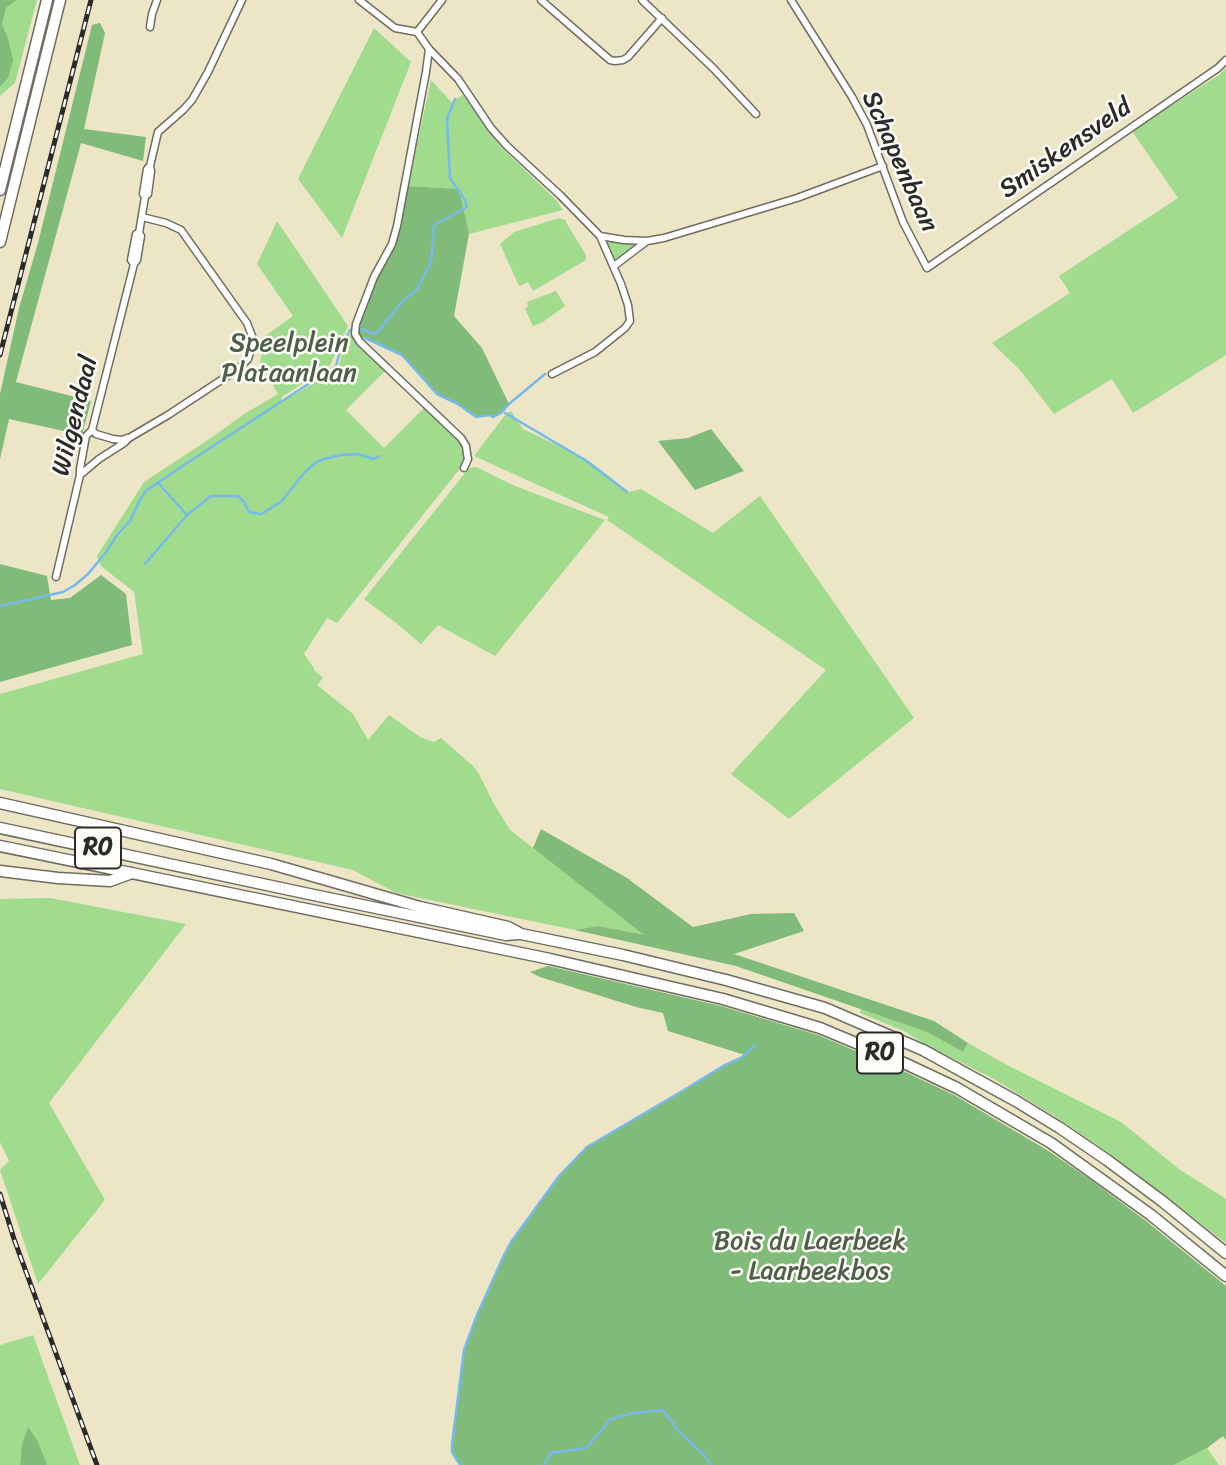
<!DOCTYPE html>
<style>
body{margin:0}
canvas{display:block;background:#ece5c6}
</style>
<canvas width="1226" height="1465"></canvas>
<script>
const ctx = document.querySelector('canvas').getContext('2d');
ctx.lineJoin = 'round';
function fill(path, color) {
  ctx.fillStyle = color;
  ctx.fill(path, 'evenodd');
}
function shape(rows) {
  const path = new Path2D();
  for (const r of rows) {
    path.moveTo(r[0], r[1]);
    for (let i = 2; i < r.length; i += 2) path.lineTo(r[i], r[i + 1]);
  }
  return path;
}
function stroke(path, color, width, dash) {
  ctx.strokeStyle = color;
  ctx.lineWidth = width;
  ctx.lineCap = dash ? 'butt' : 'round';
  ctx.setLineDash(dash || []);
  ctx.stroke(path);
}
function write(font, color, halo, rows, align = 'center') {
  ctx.font = font + ' Sriracha,sans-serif';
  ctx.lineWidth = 5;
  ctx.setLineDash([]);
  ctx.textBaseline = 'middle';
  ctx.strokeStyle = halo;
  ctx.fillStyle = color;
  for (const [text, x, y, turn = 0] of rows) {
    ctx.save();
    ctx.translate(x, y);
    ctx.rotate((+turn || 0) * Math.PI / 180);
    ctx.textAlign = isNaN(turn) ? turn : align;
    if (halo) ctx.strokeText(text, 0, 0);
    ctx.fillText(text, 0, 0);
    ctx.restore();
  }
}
fill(shape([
 [17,0,37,0,15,83,0,96,0,87,8,78,8,38,2,24,6,8],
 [374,28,411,62,342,238,298,179],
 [1226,68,1226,355,1133,413,1112,379,1054,414,1020,370,992,343,1070,293,1059,276,1178,198,1132,131,1219,75],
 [431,80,451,102,463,95,501,147,557,201,563,210,469,234,458,189,408,186],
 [559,218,565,220,567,224,586,255,586,260,533,291,528,282,519,286,500,244,514,232],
 [277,221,348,326,330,365,282,397,281,403,335,370,339,365,343,349,350,335,386,370,346,410,384,448,424,408,458,439,463,448,464,458,462,466,454,476,337,623,327,618,304,654,314,668,314,670,323,678,317,685,353,714,368,740,389,715,420,737,434,742,441,738,473,766,479,774,494,804,510,830,646,936,598,926,575,930,396,893,353,870,0,789,0,694,143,654,134,592,101,566,97,556,144,482,211,438,244,414,278,394,260,363,265,336,293,316,257,264],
 [610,240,637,244,637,245,620,258,615,259,607,245],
 [556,291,565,306,543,322,533,326,525,309,528,306,527,302],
 [511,411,523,429,588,460,629,492,641,489,713,533,760,496,914,718,789,819,731,774,826,670,607,520,609,517,474,456,505,415],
 [476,467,515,486,605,520,495,656,438,625,421,644,396,623,364,599,465,473,470,468],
 [50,898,186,924,49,1103,105,1200,38,1284,0,1170,9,1161,0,1142,0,899],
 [861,1009,927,1032,963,1052,968,1043,1007,1065,1121,1122,1179,1169,1226,1199,1226,1243,1110,1154,1054,1116,994,1079,924,1044,906,1032,860,1013],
 [33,1335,80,1465,0,1465,0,1345],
 [1207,1448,1219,1465,1174,1465]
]), '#a0db8e');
fill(shape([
 [0,0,17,0,6,8,2,24,8,38,13,60,8,78,0,87],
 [100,23,105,33,84,129,146,137,143,161,81,143,16,382,91,401,82,435,9,419,0,459,0,394,19,308,38,243,92,25],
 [408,186,459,189,469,234,454,316,482,348,509,404,501,413,493,417,490,415,476,417,458,404,437,394,402,355,358,335,356,331,376,279,393,246],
 [711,429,744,471,695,490,658,441,688,438],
 [0,564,47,576,51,600,70,598,101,575,126,594,132,645,0,682],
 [541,829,627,878,693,927,751,914,794,913,804,931,734,954,934,1021,968,1043,963,1052,927,1032,736,966,575,930,598,926,644,935,533,848],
 [548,966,721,1006,818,1035,901,1070,954,1095,1047,1150,1091,1180,1146,1221,1226,1286,1226,1440,1223,1436,1207,1448,1174,1465,459,1465,452,1452,452,1444,464,1350,477,1315,505,1253,511,1242,559,1176,587,1147,684,1090,723,1066,745,1055,668,1031,663,1013,636,1007,540,977,530,972],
 [28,1427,37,1440,47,1465,20,1465,22,1444]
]), '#80bb79');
stroke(shape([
 [360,329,376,334,401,303,417,289,431,262,434,225,467,207,465,200,450,178,447,119,455,99],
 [365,338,402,355,437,394,458,404,476,417,490,415,493,417,501,413,509,404,545,374],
 [314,380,336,366,341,348,350,330,352,330],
 [505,413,585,460,627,492],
 [159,484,187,515,211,496,238,496,244,502,249,512,261,514,281,502,304,473,315,463,324,459,341,455,357,454,374,459,379,456],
 [145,564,187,515],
 [0,606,63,592,75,585,88,574,107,551,117,535,130,521,141,498,147,490,187,463,310,383],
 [460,1465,452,1452,452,1444,464,1350,477,1315,505,1253,511,1242,559,1176,587,1147,684,1090,723,1066,741,1058,754,1046],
 [544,1465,551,1453,586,1448,611,1419,633,1413,663,1410,680,1433,703,1454,711,1465]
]), '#76baec', 2.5);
const street = shape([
 [359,0,395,28,417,32,429,49,458,79,491,128,507,146,561,196,600,236,621,284,628,305,630,321,625,328,595,352,552,374],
 [541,0,610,60,615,61,623,60,628,57,662,18],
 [642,0,714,69,756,114],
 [791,0,852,97,867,125,903,222,927,268,1218,68,1226,60],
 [150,27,152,14,157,0],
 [417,32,442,0],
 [429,49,426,72,397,226,392,244,374,277,356,324,355,334,360,342,461,438,466,446,467,454,468,459,464,468],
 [145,197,143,194,147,169,150,166,158,132,183,110,192,100,208,72,242,0],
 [600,236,624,240,647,241,664,238,797,198,883,166],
 [134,264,131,260,136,234,139,233,145,197,148,194,151,171,150,166],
 [614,266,647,241],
 [92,430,96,434,113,439,123,440,127,438],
 [80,475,99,459,124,443,129,438,168,415,238,369,248,359,251,349,252,336,247,323,181,230,166,223,142,217],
 [56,577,80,475,80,469,86,436,92,430,134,264,137,260,141,236,139,233]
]);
const highway = shape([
 [0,190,47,0],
 [0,242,60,0],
 [0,803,271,864,420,907,508,927,521,934,623,955,726,980,825,1008,923,1050,1016,1101,1060,1128,1107,1160,1162,1201,1226,1253],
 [0,828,309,894,506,935,518,934],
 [0,846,550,959,723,999,820,1028,904,1063,957,1088,1051,1143,1151,1215,1226,1276],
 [0,871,58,878,110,881,132,873]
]);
stroke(street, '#6f6c61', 9);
stroke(highway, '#6f6c61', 13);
stroke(street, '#fff', 6);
stroke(highway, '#fff', 10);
const rail = shape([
 [0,355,91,0],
 [0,1194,14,1239,97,1465]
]);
stroke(rail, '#2b2b2b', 5);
stroke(rail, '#fdfcf7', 2.5, [8]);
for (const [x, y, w] of [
 [98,848,46],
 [880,1053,46]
]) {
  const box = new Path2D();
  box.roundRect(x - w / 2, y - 20.5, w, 41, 5);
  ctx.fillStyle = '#fdfcf7';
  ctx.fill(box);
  stroke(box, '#2b2b2b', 2);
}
write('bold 24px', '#2b2b2b', null, [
 ["R0",98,848],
 ["R0",880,1053]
]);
write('26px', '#2b2b2b', '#fdfcf7', [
 ["Smiskensveld",1066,149,-35],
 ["Schapenbaan",899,162,66],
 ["Wilgendaal",76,416,-76]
]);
write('26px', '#4e6049', '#fdfcf7', [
 ["Speelplein",289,344],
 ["Plataanlaan",289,374],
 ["Bois du Laerbeek",810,1242],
 ["- Laarbeekbos",810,1272]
]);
</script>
